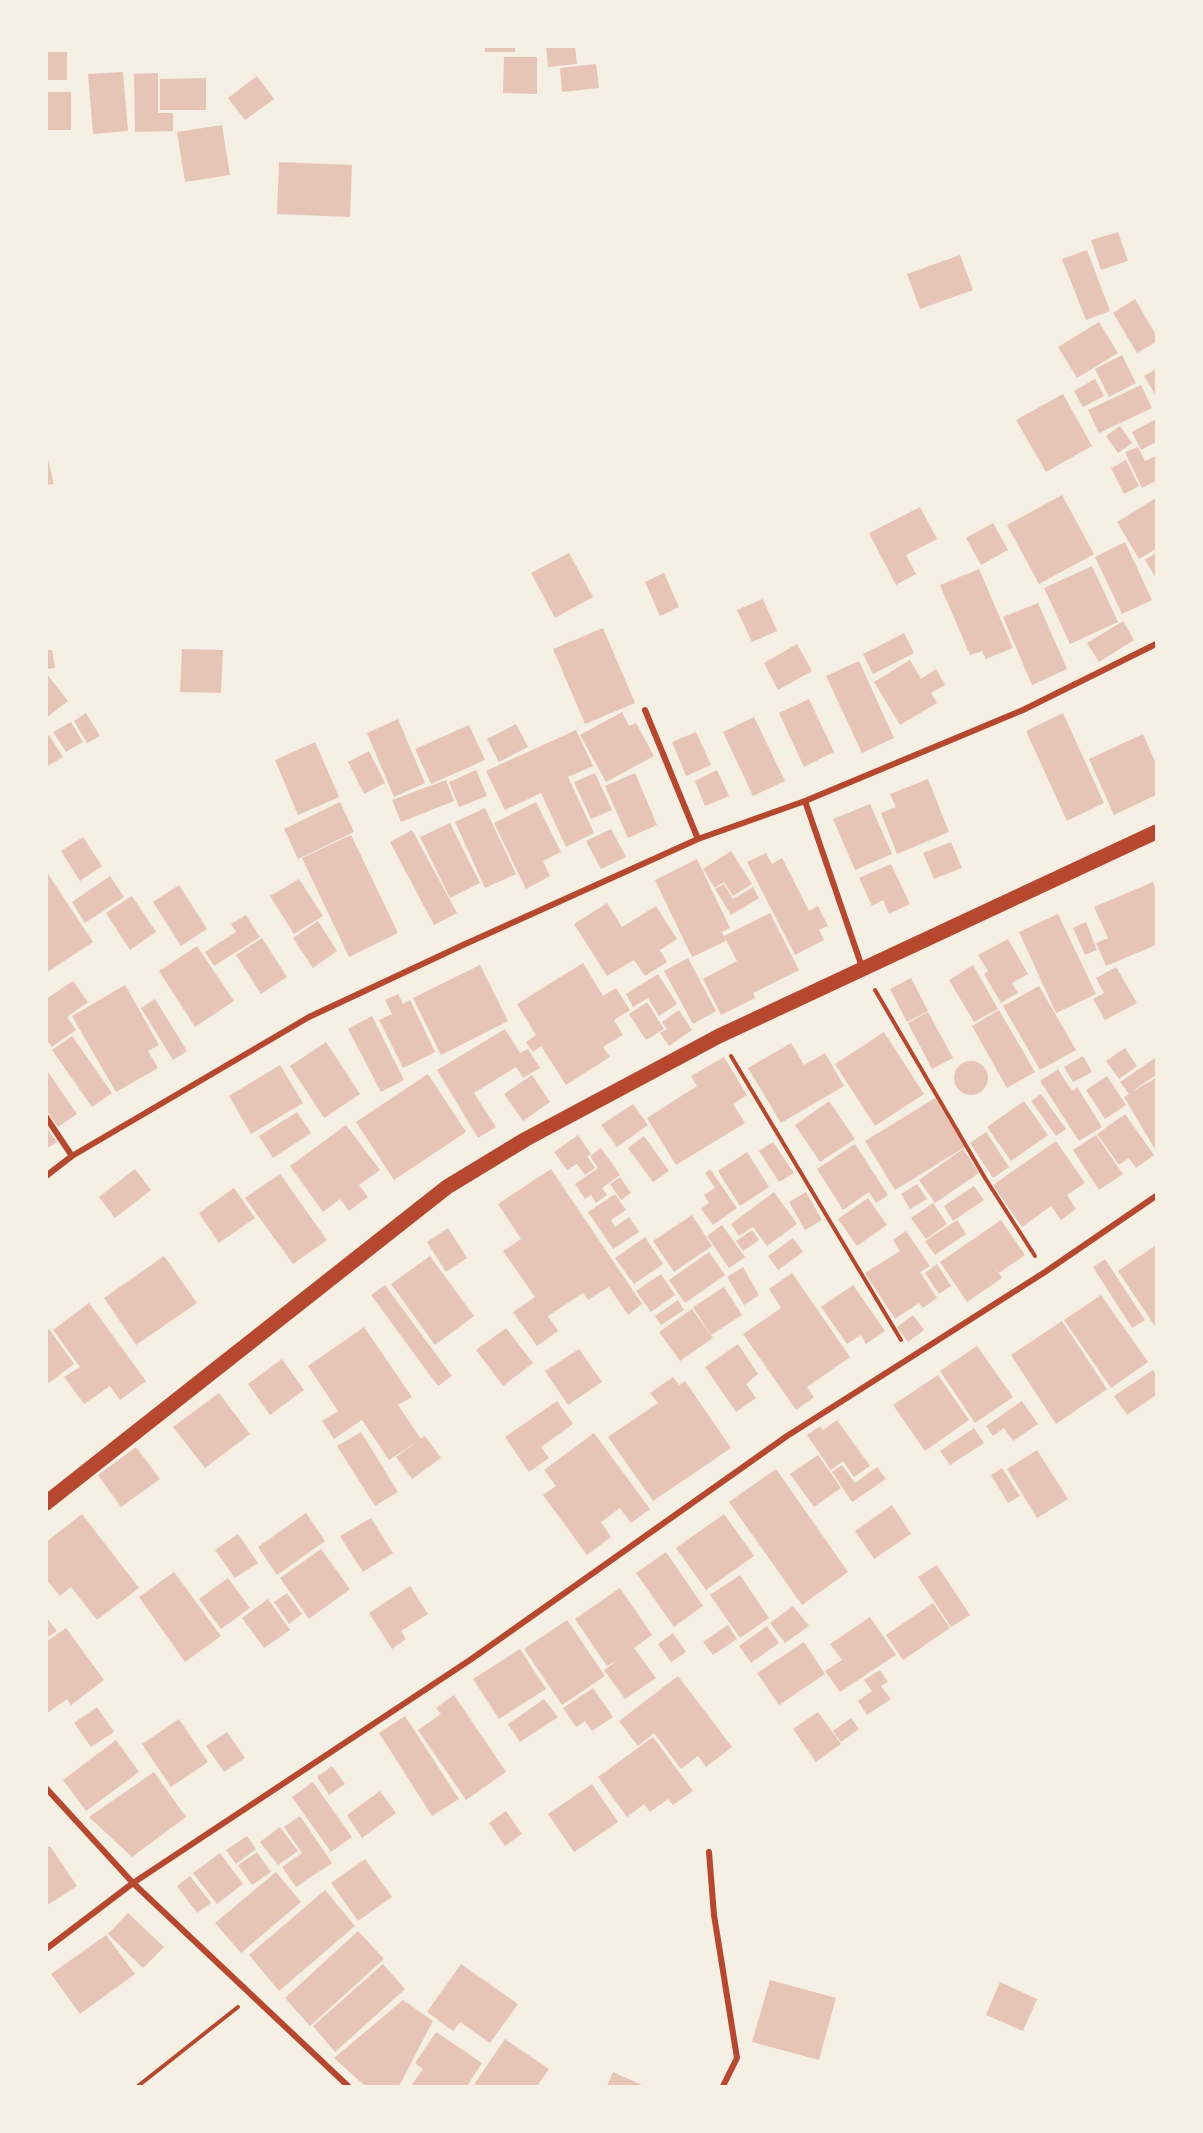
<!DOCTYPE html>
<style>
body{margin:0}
#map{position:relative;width:1203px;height:2133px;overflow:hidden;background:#f6efe4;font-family:Arial,sans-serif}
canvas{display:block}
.frame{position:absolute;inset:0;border:48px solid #f6efe4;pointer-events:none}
</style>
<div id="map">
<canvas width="1203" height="2133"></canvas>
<div class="frame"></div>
</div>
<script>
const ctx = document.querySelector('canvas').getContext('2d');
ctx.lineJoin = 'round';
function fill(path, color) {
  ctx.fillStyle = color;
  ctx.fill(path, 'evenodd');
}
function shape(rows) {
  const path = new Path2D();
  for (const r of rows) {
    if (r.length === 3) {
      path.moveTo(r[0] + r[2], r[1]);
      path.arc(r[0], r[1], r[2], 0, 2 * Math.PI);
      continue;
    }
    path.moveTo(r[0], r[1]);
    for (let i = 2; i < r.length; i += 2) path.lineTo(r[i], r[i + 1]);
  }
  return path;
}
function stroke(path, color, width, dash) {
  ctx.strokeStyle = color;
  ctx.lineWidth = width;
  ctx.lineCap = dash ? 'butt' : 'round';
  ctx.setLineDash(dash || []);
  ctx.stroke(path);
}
fill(shape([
 [485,46,515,46,515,52,485,52],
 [546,46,575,46,577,64,548,67],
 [46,52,67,52,67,80,46,80],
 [504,57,537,57,537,94,503,93],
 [596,64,599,88,562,92,560,68],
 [123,72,128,131,93,134,88,74],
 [158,73,158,113,173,113,173,131,135,132,134,74],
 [257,76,274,99,245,120,228,98],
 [206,78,206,110,160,110,160,79],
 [46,92,71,92,71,130,46,130],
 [222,125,230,175,185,182,177,132],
 [279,162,352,165,350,217,277,214],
 [1118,232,1128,261,1101,270,1091,240],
 [1087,250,1110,311,1086,320,1062,259],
 [960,255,973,290,920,309,907,274],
 [1135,299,1156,335,1156,342,1137,353,1113,313],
 [1099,322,1118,353,1077,378,1058,347],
 [1122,355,1136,383,1109,397,1095,369],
 [1156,369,1156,396,1144,376],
 [1095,379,1104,396,1083,407,1074,391],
 [1141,385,1152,408,1099,433,1088,410],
 [1063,394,1092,446,1046,472,1016,420],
 [1156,419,1156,442,1141,450,1132,432],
 [1120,426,1132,443,1118,453,1106,436],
 [1138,447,1145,461,1156,456,1156,481,1142,488,1125,452],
 [46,453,54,484,46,485],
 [1126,460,1139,486,1124,494,1111,468],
 [1062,495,1094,554,1039,584,1007,525],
 [1156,498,1156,549,1139,559,1117,522],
 [920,507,937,539,906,555,916,574,896,585,869,533],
 [993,523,1008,550,981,565,966,538],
 [1125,542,1152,600,1122,614,1095,557],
 [569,553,593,597,555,618,531,573],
 [1156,553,1156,578,1145,560],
 [1092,566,1118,622,1070,644,1044,588],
 [979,569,1013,648,986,659,982,651,970,655,940,585],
 [664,573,679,607,660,616,645,582],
 [763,599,777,631,752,642,737,610],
 [1038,603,1067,669,1032,685,1003,617],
 [1123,621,1134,640,1099,662,1087,643],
 [603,628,635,703,585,724,553,649],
 [904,633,914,653,873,674,863,654],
 [797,644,812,671,778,690,764,663],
 [182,649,223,650,221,693,180,692],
 [46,650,52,650,55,668,46,669],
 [910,660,921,679,936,669,945,685,931,693,937,703,900,725,874,682],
 [859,661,894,738,862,753,826,676],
 [46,673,68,701,46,718],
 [809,699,834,752,804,767,779,713],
 [622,712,629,726,636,723,654,756,606,782,580,735],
 [86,713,100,736,87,743,74,721],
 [1063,713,1104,803,1067,821,1026,731],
 [754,717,785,781,753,796,723,732],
 [398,719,425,783,394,797,367,733],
 [71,722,83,742,66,752,53,732],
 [516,724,528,747,499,762,487,739],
 [469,725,485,760,431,784,415,749],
 [576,730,593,766,568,777,594,833,566,847,541,793,505,810,486,771],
 [696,732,711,765,686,776,672,742],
 [1143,734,1156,764,1156,795,1114,815,1089,759],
 [49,735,63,757,46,767,46,737],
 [315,742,339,797,298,815,275,760],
 [369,751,385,783,364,794,348,762],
 [476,770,487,796,459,807,449,782],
 [717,770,729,796,705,806,695,781],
 [595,773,612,810,591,819,574,782],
 [635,773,657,825,628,838,605,786],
 [928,779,949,832,897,854,881,813,896,807,890,794],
 [446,780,454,801,401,822,392,800],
 [340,802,354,832,298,859,284,829],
 [536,802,561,852,543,861,550,876,526,889,494,823],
 [870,804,892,854,855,870,833,819],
 [485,808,516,874,485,888,455,822],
 [450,823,480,883,450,898,420,837],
 [611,829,626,857,601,869,586,841],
 [412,830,457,913,434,925,390,842],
 [351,835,398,933,349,957,302,858],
 [83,837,102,866,80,881,61,851],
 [951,842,962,868,934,879,923,853],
 [731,851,752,884,733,896,724,882,715,888,703,869],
 [766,853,772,864,782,858,809,911,818,906,828,926,819,930,824,940,795,955,747,862],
 [697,859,730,928,722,932,726,941,692,957,655,880],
 [891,864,910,904,889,914,883,900,872,906,859,878],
 [46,871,93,942,46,973],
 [110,876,124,897,85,923,72,902],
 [299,879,323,916,294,934,270,896],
 [1153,882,1156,891,1156,945,1106,966,1096,943,1108,938,1094,907],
 [724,884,733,899,753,887,759,898,731,915,715,889],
 [179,885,207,929,181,946,153,902],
 [132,896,156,932,130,950,106,913],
 [607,903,622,927,656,906,677,939,660,950,667,962,645,976,634,960,607,976,574,924],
 [770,913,799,970,753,993,755,998,721,1015,703,979,737,961,724,936],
 [1058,914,1096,994,1056,1013,1019,932],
 [246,915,260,937,214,966,205,952,236,932,231,924],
 [318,921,337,951,313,968,293,938],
 [1086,922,1097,950,1085,955,1073,928],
 [262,938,287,977,261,994,236,955],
 [1008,939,1028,974,1012,983,1018,993,1001,1003,984,974,988,971,978,955],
 [197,946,234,1001,195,1027,159,971],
 [688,958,716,1011,693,1024,664,971],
 [583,963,603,996,616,988,630,1010,614,1020,623,1035,603,1047,610,1057,566,1085,541,1046,533,1052,526,1042,536,1035,517,1004],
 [480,965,508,1021,441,1055,413,998],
 [973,965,998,1009,974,1022,949,980],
 [1116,967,1137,1003,1105,1020,1093,999,1104,993,1096,978],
 [658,974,677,1004,659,1016,648,998,633,1007,626,994],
 [911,978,928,1011,907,1022,890,989],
 [73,981,88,1002,67,1017,76,1030,52,1047,46,1039,46,999],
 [125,985,159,1045,148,1051,158,1068,116,1092,72,1016],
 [1039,986,1076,1050,1040,1070,1003,1006],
 [398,994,403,1004,410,1000,435,1052,403,1068,379,1020,392,1014,385,1000],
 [155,999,187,1051,173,1060,141,1008],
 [647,1002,664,1029,646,1040,629,1014],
 [679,1010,692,1030,669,1046,660,1033,667,1029,662,1022],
 [999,1010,1035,1072,1007,1088,972,1026],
 [928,1012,953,1058,932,1069,908,1023],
 [372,1016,404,1080,381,1092,348,1029],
 [505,1029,520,1053,528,1049,540,1068,523,1078,516,1067,474,1093,496,1127,478,1138,437,1070],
 [884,1032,924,1094,875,1126,835,1064],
 [72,1036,112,1093,92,1107,52,1050],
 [326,1042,360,1094,324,1118,290,1066],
 [791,1043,804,1065,825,1053,844,1086,781,1123,748,1068],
 [1125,1048,1137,1066,1119,1079,1106,1061],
 [1083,1056,1092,1072,1073,1082,1064,1067],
 [724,1057,747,1095,733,1104,745,1123,676,1165,647,1118,697,1086,691,1076],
 [1155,1058,1156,1075,1131,1092,1156,1078,1156,1151,1124,1097,1129,1094,1120,1082],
 [971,1078,17],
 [280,1065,303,1103,251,1134,229,1096],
 [46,1069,77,1114,58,1127,46,1110],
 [1058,1069,1072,1091,1077,1087,1102,1127,1079,1141,1040,1081],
 [428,1074,466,1132,394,1180,356,1122],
 [532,1075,550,1102,523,1121,504,1094],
 [1107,1076,1126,1105,1105,1119,1086,1090],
 [1041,1094,1066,1129,1056,1136,1031,1101],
 [935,1098,965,1147,895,1190,865,1141],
 [829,1101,855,1139,820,1162,795,1125],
 [1024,1101,1048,1135,1011,1161,987,1127],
 [633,1104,648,1125,617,1147,601,1125],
 [297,1112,311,1133,273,1158,259,1136],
 [1125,1114,1154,1155,1136,1168,1129,1158,1119,1165,1097,1134],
 [346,1125,380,1170,359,1185,368,1197,349,1211,340,1199,323,1212,290,1166],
 [46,1127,57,1142,46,1149],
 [986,1132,1009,1167,993,1178,970,1143],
 [578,1135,591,1154,587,1156,595,1168,585,1175,577,1164,567,1170,554,1152],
 [1096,1135,1123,1174,1099,1190,1073,1150],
 [644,1136,669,1171,653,1182,628,1148],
 [1056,1141,1085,1183,1067,1195,1076,1209,1061,1220,1051,1206,1022,1227,993,1185],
 [773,1142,794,1173,779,1182,759,1151],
 [855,1144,888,1195,876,1203,869,1192,843,1210,817,1169],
 [601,1148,620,1175,602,1188,607,1195,596,1203,591,1195,585,1199,575,1184,598,1168,590,1156],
 [963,1149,979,1173,935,1203,919,1180],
 [747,1152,769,1187,740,1206,718,1171],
 [135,1169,151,1190,115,1218,99,1197],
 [551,1169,642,1304,628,1315,609,1287,588,1300,583,1293,548,1316,558,1331,537,1346,513,1312,535,1297,503,1251,521,1239,498,1204],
 [710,1169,737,1208,713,1225,701,1209,709,1203,704,1195,715,1188,705,1173],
 [280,1174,327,1240,293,1264,245,1198],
 [620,1177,631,1193,621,1200,610,1184],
 [917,1184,927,1199,910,1209,901,1194],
 [974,1186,984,1200,953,1221,944,1206],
 [234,1188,255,1218,219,1243,199,1213],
 [774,1192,797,1224,767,1246,753,1227,739,1236,731,1224],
 [806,1192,822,1220,805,1230,789,1202],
 [615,1194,626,1210,611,1220,615,1227,629,1217,639,1232,613,1249,588,1212],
 [868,1198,887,1225,857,1246,838,1219],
 [933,1203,947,1224,926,1239,911,1218],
 [692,1215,712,1246,674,1272,653,1241],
 [957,1220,966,1234,935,1255,925,1241],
 [1001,1220,1025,1255,999,1273,989,1259,1002,1278,967,1302,940,1262],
 [722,1225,745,1257,729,1268,707,1236],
 [448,1228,467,1258,446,1272,427,1242],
 [752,1230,759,1240,743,1251,736,1241],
 [906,1231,930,1266,920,1272,937,1298,923,1308,919,1303,895,1319,865,1273,900,1251,893,1240],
 [645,1237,663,1264,634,1284,615,1258],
 [793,1238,803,1252,778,1270,768,1256],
 [1156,1245,1156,1328,1118,1271],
 [709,1252,725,1275,685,1303,669,1280],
 [164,1256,197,1303,136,1345,104,1298],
 [430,1256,474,1316,435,1345,391,1284],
 [1105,1259,1145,1320,1132,1328,1093,1267],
 [937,1264,951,1286,939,1294,925,1273],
 [743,1267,759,1295,744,1305,727,1277],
 [792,1273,850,1357,807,1387,814,1397,796,1410,743,1334,781,1308,769,1289],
 [661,1274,675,1295,651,1312,636,1291],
 [385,1285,452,1376,438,1386,371,1295],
 [853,1285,885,1331,866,1344,861,1335,847,1344,821,1307],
 [724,1287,742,1315,711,1335,693,1307],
 [1101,1295,1148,1362,1111,1388,1064,1320],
 [678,1300,684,1310,661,1325,655,1316],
 [89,1303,146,1381,120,1400,110,1386,84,1404,64,1377,80,1367,53,1330],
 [692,1309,713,1338,680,1361,659,1332],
 [913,1315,924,1330,908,1342,897,1327],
 [1062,1321,1107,1389,1056,1424,1011,1355],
 [364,1327,412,1397,398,1405,421,1439,425,1436,441,1458,412,1479,396,1457,418,1441,389,1460,362,1420,334,1439,322,1421,338,1411,308,1366],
 [506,1328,533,1363,503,1386,476,1350],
 [49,1329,74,1364,46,1385,46,1331],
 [738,1344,758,1374,746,1384,756,1398,736,1412,705,1367],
 [977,1346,1013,1397,975,1423,940,1371],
 [579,1349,602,1382,568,1405,545,1371],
 [282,1359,304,1390,270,1415,248,1384],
 [1153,1370,1156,1375,1156,1395,1127,1415,1114,1396],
 [938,1375,969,1420,925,1451,893,1405],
 [673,1377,679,1385,685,1381,731,1448,653,1501,608,1437,658,1403,650,1393],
 [219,1393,250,1434,205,1468,173,1427],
 [557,1401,573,1424,541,1447,549,1458,529,1472,505,1437],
 [1022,1401,1038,1424,1013,1441,1004,1428,993,1436,986,1426],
 [837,1420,870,1466,854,1477,843,1461,831,1470,807,1435,820,1426,823,1430],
 [974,1428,984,1443,950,1465,940,1451],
 [361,1432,398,1492,375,1506,337,1446],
 [594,1433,650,1509,631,1523,620,1508,601,1522,611,1537,587,1555,543,1495,556,1486,544,1470],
 [136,1447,160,1479,121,1507,98,1475],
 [1037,1450,1068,1499,1037,1518,1007,1469],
 [818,1455,841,1488,814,1507,790,1474],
 [842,1465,855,1483,877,1467,886,1479,852,1502,832,1472],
 [1002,1468,1020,1496,1008,1503,991,1475],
 [776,1469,848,1572,802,1605,729,1502],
 [892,1505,911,1534,874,1559,855,1531],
 [306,1513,325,1541,277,1575,258,1547],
 [82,1514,139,1588,97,1620,71,1587,60,1596,46,1579,46,1542],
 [724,1514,754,1556,706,1590,676,1548],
 [371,1518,393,1553,363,1572,340,1536],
 [238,1534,258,1563,235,1578,215,1550],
 [321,1549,350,1589,309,1619,280,1578],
 [666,1552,703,1606,674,1627,636,1573],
 [937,1565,970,1615,951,1627,918,1577],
 [174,1572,221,1636,185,1662,139,1597],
 [740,1575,769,1618,740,1638,710,1595],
 [228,1578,250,1608,221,1629,199,1599],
 [410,1586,428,1614,401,1631,406,1639,392,1649,369,1613],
 [620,1588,652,1635,634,1648,656,1678,625,1699,604,1670,618,1660,607,1666,575,1619],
 [287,1593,302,1614,289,1624,274,1602],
 [268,1599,290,1630,264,1648,242,1618],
 [933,1603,950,1628,903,1660,886,1635],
 [793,1606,809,1626,785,1643,770,1623],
 [46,1617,57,1631,46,1638],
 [870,1617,896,1655,840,1692,825,1671,842,1660,830,1644],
 [567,1620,605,1676,562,1705,524,1649],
 [728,1625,737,1639,713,1655,703,1642],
 [767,1626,779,1643,751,1663,739,1646],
 [66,1628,104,1680,71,1705,67,1699,46,1714,46,1642],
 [673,1633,686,1652,671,1662,658,1644],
 [804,1642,825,1674,779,1705,757,1673],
 [520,1649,546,1689,499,1719,473,1679],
 [880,1670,888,1682,881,1686,891,1699,867,1715,858,1701,872,1691,864,1680],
 [678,1676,732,1747,706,1767,698,1756,681,1769,654,1733,638,1746,619,1721],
 [593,1688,613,1717,592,1731,585,1721,576,1727,563,1708],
 [454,1695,506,1772,466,1800,418,1730,441,1714,436,1708],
 [544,1699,558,1717,520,1742,508,1724],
 [97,1707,114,1732,91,1747,74,1723],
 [818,1712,841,1744,816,1762,793,1729],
 [405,1716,459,1799,432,1816,379,1733],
 [851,1718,859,1729,841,1742,833,1731],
 [179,1719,208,1762,171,1787,142,1744],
 [227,1732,245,1758,224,1772,206,1746],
 [653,1737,693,1791,673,1805,668,1799,650,1812,644,1804,627,1817,598,1777],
 [116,1740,139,1772,86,1811,63,1780],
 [332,1766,345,1784,329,1795,317,1777],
 [154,1772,186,1817,132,1857,89,1817],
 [313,1782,352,1837,331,1852,292,1797],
 [592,1784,618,1822,574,1852,548,1814],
 [380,1791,396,1813,362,1838,347,1815],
 [506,1811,522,1834,505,1846,489,1823],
 [300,1816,332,1863,296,1887,282,1867,302,1853,284,1827],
 [280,1827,298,1851,278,1865,260,1842],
 [247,1836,256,1849,236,1864,226,1850],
 [50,1846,77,1886,46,1906,46,1849],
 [257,1852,271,1872,252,1885,238,1865],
 [220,1853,243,1884,217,1904,193,1873],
 [365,1859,392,1897,358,1921,331,1883],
 [276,1872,301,1902,241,1953,215,1923],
 [190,1876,211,1903,197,1913,177,1886],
 [325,1890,355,1926,279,1991,249,1955],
 [128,1913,164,1947,143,1968,108,1934],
 [358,1931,384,1959,310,2026,285,1998],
 [106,1935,135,1974,80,2014,51,1974],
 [383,1964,405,1989,335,2052,313,2026],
 [461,1964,518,2004,490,2043,460,2022,453,2031,427,2012],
 [770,1980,836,1998,819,2060,752,2042],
 [1000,1982,1037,1999,1023,2031,986,2015],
 [403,2000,433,2021,399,2086,365,2086,334,2058],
 [436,2032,482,2063,467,2086,411,2086,423,2069,415,2063],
 [505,2039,549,2069,537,2086,473,2086],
 [613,2072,644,2086,607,2086]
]), '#e6c5b7');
stroke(shape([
 [875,990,985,1178,1035,1256],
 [731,1056,901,1340],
 [138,2086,238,2007]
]), '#b5482f', 4);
stroke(shape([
 [645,710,698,839],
 [805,801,862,967],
 [46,1117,72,1156],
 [46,1176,72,1156,309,1017,463,945,698,839,805,801,1023,710,1156,644],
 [46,1788,133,1883,348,2086],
 [709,1852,714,1915,737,2058,723,2086],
 [46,1949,133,1883,470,1660,787,1436,1045,1272,1156,1196]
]), '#b5482f', 6);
stroke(shape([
 [46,1503,447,1187,526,1139,719,1036,1156,832]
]), '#b5482f', 15);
</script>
